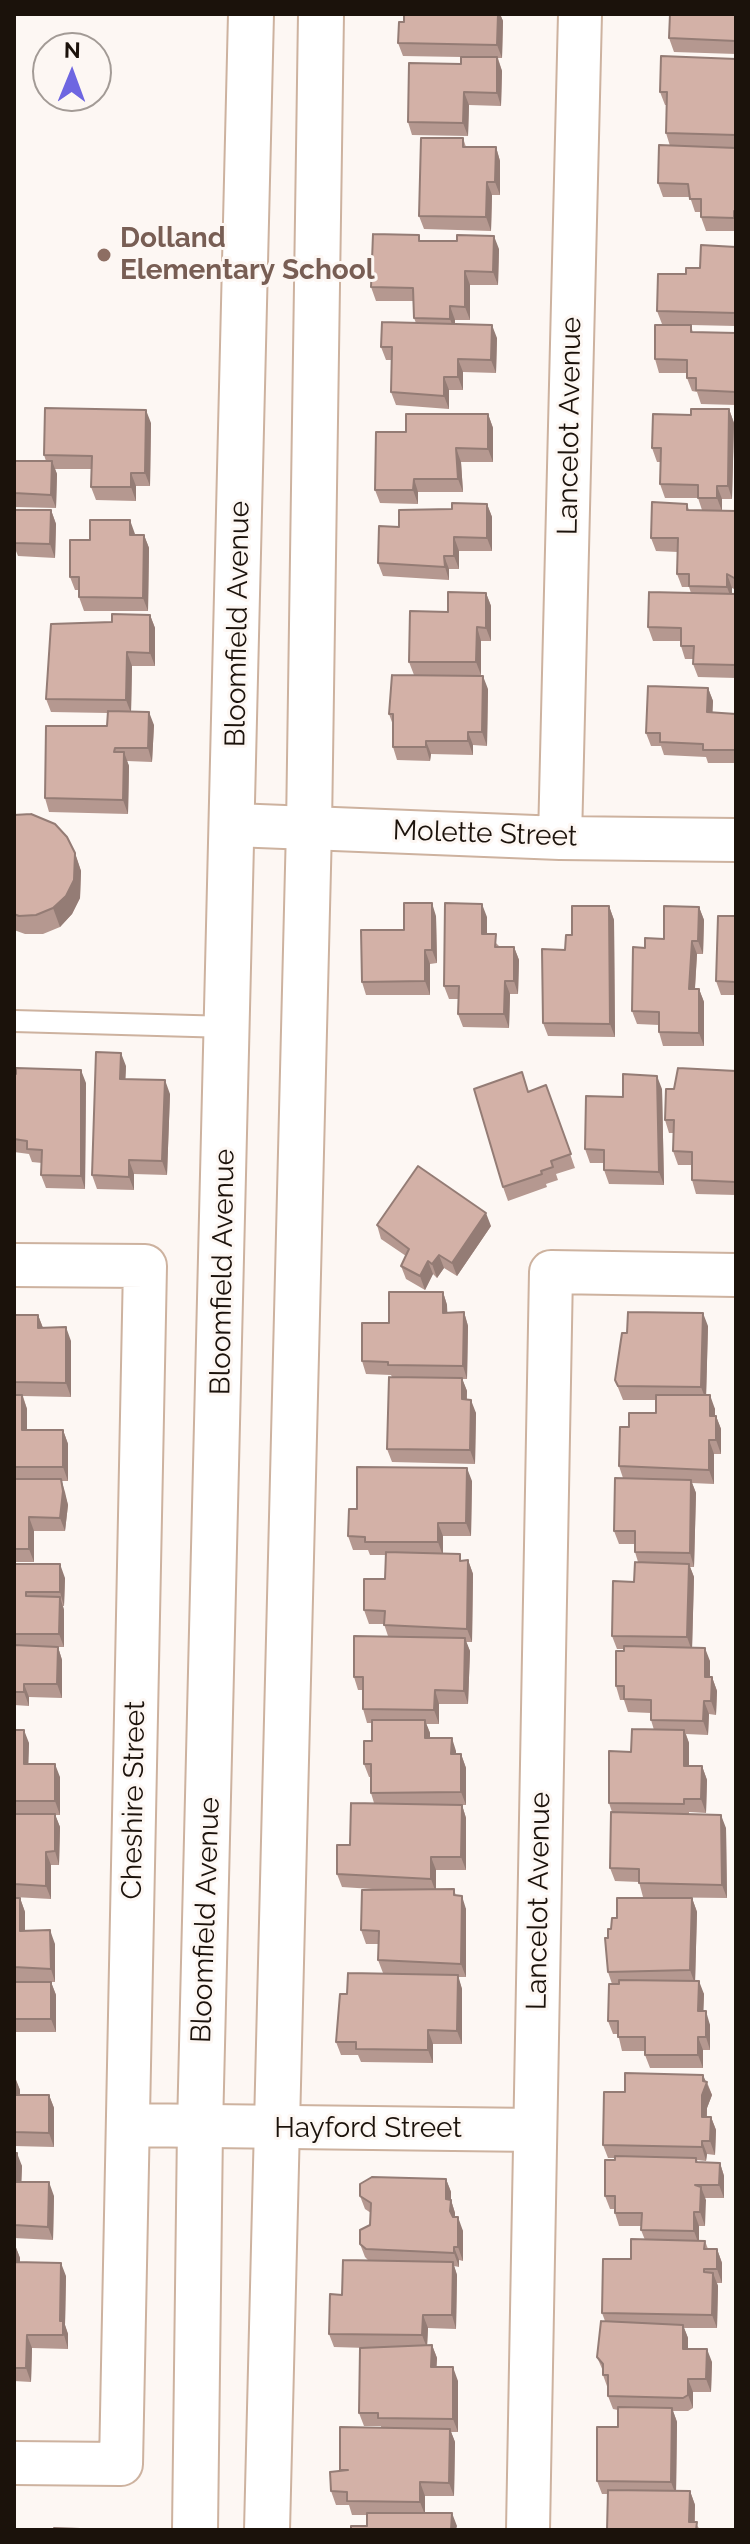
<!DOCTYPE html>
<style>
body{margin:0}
#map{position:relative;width:750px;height:2544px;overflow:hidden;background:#fdf7f3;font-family:Raleway,sans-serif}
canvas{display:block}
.frame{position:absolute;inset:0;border:16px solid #1b120b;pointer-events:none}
.north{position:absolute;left:32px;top:32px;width:80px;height:80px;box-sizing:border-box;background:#fdf7f3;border:2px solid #a39b96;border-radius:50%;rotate:1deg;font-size:22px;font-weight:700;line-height:32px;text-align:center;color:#1b120b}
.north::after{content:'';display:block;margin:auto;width:28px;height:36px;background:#6e66e1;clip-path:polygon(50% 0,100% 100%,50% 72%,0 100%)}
</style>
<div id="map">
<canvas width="750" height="2544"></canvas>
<div class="frame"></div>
<div class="north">N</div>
</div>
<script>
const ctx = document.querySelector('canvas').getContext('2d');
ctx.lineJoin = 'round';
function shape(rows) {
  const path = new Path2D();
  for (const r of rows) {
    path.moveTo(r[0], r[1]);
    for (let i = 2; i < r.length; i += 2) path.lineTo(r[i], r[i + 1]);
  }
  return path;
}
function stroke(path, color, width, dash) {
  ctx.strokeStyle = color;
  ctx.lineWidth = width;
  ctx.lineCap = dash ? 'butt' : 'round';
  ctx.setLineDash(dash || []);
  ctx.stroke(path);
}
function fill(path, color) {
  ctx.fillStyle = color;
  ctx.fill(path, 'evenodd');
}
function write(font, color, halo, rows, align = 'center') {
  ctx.font = font + ' Raleway,sans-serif';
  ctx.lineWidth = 6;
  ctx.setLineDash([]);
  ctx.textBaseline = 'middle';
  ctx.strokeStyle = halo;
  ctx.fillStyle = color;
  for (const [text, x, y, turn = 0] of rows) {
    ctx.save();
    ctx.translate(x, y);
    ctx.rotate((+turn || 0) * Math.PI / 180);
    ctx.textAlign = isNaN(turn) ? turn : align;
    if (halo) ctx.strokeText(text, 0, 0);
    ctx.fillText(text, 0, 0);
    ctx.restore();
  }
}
const service = shape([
 [14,1021,229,1027]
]);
const minor = shape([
 [234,825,560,838,736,840],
 [560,838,580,14],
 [14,1265,145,1266,121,2464,14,2463],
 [128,2125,535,2130],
 [528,2530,551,1272,736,1275]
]);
const secondary = shape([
 [195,2530,200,2128,251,14],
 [267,2530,309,828,321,14]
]);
stroke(service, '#cdb29f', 24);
stroke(minor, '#cdb29f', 46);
stroke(secondary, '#cdb29f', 48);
stroke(service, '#fff', 20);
stroke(minor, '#fff', 42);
stroke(secondary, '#fff', 44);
fill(shape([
 [404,14,500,14,503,21,502,58,498,58,502,71,501,106,469,105,468,136,412,135,408,122,461,64,461,57,403,56,398,43,404,22],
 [666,14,736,14,736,54,674,52,669,38,670,16,667,16],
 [736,59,736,231,706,231,701,217,701,212,695,212,690,197,663,197,658,183,670,146,666,133,667,105,665,105,660,92],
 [463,138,466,147,496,147,500,161,500,195,492,195,491,231,424,229,419,216],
 [421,241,499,249,498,285,470,285,470,320,455,320,455,324,497,338,496,373,463,372,463,390,449,390,449,409,396,405,391,392,392,360,386,360,381,347,416,323,414,318,414,301,376,301,371,287],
 [736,247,736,326,691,325,693,333,736,333,736,405,701,404,697,392,692,391,687,378,687,373,659,373,655,359,662,324,657,311,686,274,700,268],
 [729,409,734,423,732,499,722,499,722,511,736,511,736,590,732,588,732,593,736,594,736,678,698,677,693,664,694,659,685,659,681,646,681,641,653,641,648,627,691,593,689,587,682,587,677,574,678,552,656,551,651,538,687,504,689,510,702,510,698,498,665,498,660,484,661,462,657,462,652,448,691,415],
 [488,414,493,428,493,462,461,462,463,492,418,492,418,504,380,503,375,490,406,432],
 [151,423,150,486,136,486,136,501,96,500,91,487,91,469,55,469,57,474,56,508,14,507,14,461,46,461,44,455],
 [487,504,492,517,492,551,459,551,459,569,449,569,449,580,383,576,378,563,399,527,452,509],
 [14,510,51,510,56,524,55,558,18,556,14,546],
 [135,534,135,535,144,535,149,548,148,611,84,611,79,597,79,590,75,590,70,577,90,540],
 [486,593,491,606,491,641,481,641,481,675,414,675,409,662,448,612],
 [150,615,155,628,155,666,132,666,131,712,154,725,152,762,127,761,129,766,128,814,49,812,45,798,107,726,108,713,51,712,46,699,112,622],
 [708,688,713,701,712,713,736,714,736,763,708,763,706,757,664,755,661,746,651,746,646,733],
 [488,689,487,746,473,745,473,755,431,754,430,761,397,760,393,747,393,725,389,714],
 [14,815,75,853,81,871,80,898,72,914,60,927,43,934,25,934,14,930],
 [609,906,614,920,615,1037,548,1036,543,1023,565,950,572,935],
 [699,907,704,920,703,954,697,954,695,989,699,989,704,1002,704,1046,663,1046,659,1032,659,1025,637,1024,632,1011,645,948,664,939],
 [436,916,437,963,430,964,430,995,366,995,362,982,404,930],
 [736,916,736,995,721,995,716,981],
 [487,917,487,934,500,947,514,947,519,960,518,994,510,994,509,1028,463,1027,458,1014,458,999,449,999,444,986],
 [126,1066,125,1079,170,1094,167,1175,134,1174,134,1190,97,1189,92,1175],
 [736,1071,736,1195,696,1194,692,1180,692,1165,678,1165,673,1151,674,1133,669,1133,665,1120,674,1089],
 [14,1074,86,1083,85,1189,46,1188,41,1175,42,1163,32,1162,29,1154,14,1152],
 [546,1085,575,1168,556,1174,558,1180,546,1184,547,1187,508,1201,503,1187,529,1091],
 [662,1089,664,1185,609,1184,604,1170,604,1163,590,1163,585,1149,623,1097],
 [377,1225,491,1226,457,1276,444,1268,437,1278,433,1274,425,1290,406,1279,401,1266,406,1256,381,1239],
 [443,1292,447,1305,447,1312,464,1312,468,1326,467,1379,462,1379,467,1391,467,1400,476,1413,475,1464,392,1462,387,1449,392,1377,391,1375,366,1374,362,1361,389,1323],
 [14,1315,38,1315,43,1328,71,1341,71,1397,23,1396,27,1409,27,1430,63,1430,68,1444,68,1481,61,1481,68,1505,65,1531,34,1531,34,1562,14,1562],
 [708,1326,706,1395,715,1409,715,1416,716,1416,721,1429,721,1454,714,1454,714,1484,692,1483,696,1493,694,1567,690,1567,694,1577,692,1647,710,1661,710,1677,712,1677,717,1691,716,1715,709,1714,708,1735,686,1734,689,1743,689,1766,702,1766,707,1780,706,1813,689,1812,689,1814,726,1828,727,1898,643,1897,639,1882,615,1881,610,1868,612,1812,609,1803,631,1752,654,1730,651,1720,651,1713,628,1712,624,1700,620,1700,616,1686,624,1649,617,1649,612,1636,634,1582,638,1562,635,1552,635,1544,619,1544,614,1531,623,1478,619,1466,629,1427,656,1413,656,1400,623,1400,615,1380],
 [472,1481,471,1536,443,1536,443,1553,462,1561,468,1560,473,1574,472,1642,466,1642,470,1651,468,1704,439,1704,439,1724,426,1724,430,1733,430,1738,456,1751,456,1754,461,1754,466,1768,466,1805,462,1805,466,1818,466,1870,436,1870,436,1889,454,1889,456,1896,466,1909,466,1977,458,1977,462,1989,462,2044,433,2044,433,2063,361,2062,358,2055,341,2055,336,2042,347,1994,409,1975,383,1973,378,1960,378,1944,366,1944,361,1930,387,1890,342,1887,337,1874,350,1845,374,1803,371,1793,371,1777,369,1777,364,1764,372,1741,372,1723,367,1723,363,1709,363,1690,358,1690,354,1677,388,1636,384,1624,369,1624,364,1610,385,1579,386,1555,370,1555,368,1550,353,1550,348,1536,357,1509],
 [14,1564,65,1578,64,1606,63,1606,64,1610,64,1647,55,1647,58,1647,62,1660,62,1698,29,1697,29,1706,14,1705],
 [14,1730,29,1743,28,1764,60,1777,60,1815,55,1815,60,1827,59,1865,51,1865,51,1899,14,1897],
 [14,1898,20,1898,25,1912,25,1931,55,1944,55,1982,51,1982,56,1995,56,2032,15,2032,15,2066,14,2066,14,1982,42,1982,14,1981],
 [692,1898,697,1912,695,1981,704,1994,703,2011,710,2025,710,2050,703,2050,703,2068,650,2068,645,2055,645,2051,622,2051,618,2034,613,2034,608,2021,612,1984,608,1972,608,1938,617,1918],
 [14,2077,20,2090,20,2095,49,2095,54,2108,54,2147,14,2146],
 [707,2082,712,2095,707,2108,707,2117,711,2117,716,2130,715,2155,707,2154,706,2161,697,2160,698,2162,720,2163,724,2176,724,2198,705,2198,705,2226,699,2226,699,2240,705,2241,708,2249,717,2249,722,2263,722,2283,717,2283,718,2286,717,2328,684,2328,688,2338,688,2349,712,2362,711,2392,693,2392,693,2408,688,2411,673,2411,677,2422,676,2491,690,2491,695,2505,695,2522,700,2530,608,2494,602,2494,597,2481,618,2427,618,2410,613,2409,608,2396,608,2389,603,2375,603,2371,597,2357,605,2321,602,2313,631,2259,645,2240,641,2230,641,2226,619,2226,615,2213,615,2209,610,2209,605,2196,615,2158,608,2158,603,2145,625,2092],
 [14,2153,22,2166,21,2182,54,2196,53,2240,14,2238],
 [446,2179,451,2192,451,2200,455,2213,455,2217,463,2231,463,2261,459,2260,459,2267,454,2266,457,2275,456,2329,428,2328,427,2345,432,2345,437,2358,436,2367,458,2381,458,2432,451,2432,455,2442,454,2496,425,2496,425,2513,457,2526,367,2526,367,2515,352,2515,349,2505,336,2505,331,2491,340,2471,381,2428,381,2426,364,2426,359,2413,366,2348,334,2347,329,2334,342,2295,368,2260,365,2257,360,2244,370,2225,371,2213,365,2209,360,2196],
 [14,2245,15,2245,20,2258,20,2262,66,2276,65,2325,68,2334,68,2349,32,2348,31,2382,14,2381]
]), '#b59890');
fill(shape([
 [498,14,500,14,503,21,502,58,497,45],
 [497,57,502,71,501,106,497,93],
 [464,92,469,105,468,136,463,123],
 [496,147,500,161,500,195,495,182],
 [487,182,492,195,491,231,486,217],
 [494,236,499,249,498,285,493,272],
 [465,271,470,285,470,320,465,307],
 [450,306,455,320,455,332,450,319],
 [492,325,497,338,496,373,491,360],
 [458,359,463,372,463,390,458,377],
 [444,377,449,390,449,409,444,396],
 [729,409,734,423,732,499,728,486],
 [146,410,151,423,150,486,145,473],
 [488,414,493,428,493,462,488,449],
 [456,448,461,462,463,492,458,479],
 [52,461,57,474,56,508,51,495],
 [131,473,136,486,136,501,131,487],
 [414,479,418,492,418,504,413,490],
 [717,486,722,499,722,511,717,498],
 [487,504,492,517,492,551,487,538],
 [51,510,56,524,55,558,50,544],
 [130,520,135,534,135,548,130,535],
 [144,535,149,548,148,611,143,598],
 [454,537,459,551,459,569,454,556],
 [444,556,449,569,449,580,445,567],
 [727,574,732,588,732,601,727,587],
 [486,593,491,606,491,641,486,628],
 [150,615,155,628,155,666,150,653],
 [477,627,481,641,481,675,476,662],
 [127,652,132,666,131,713,126,700],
 [483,676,488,689,487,746,482,732],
 [708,688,713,701,712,726,707,712],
 [149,712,154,725,152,762,148,748],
 [468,732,473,745,473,755,468,741],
 [426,741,431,754,430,761,426,747],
 [124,752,129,766,128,814,123,800],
 [75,853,81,871,80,898,72,914,60,927,53,908],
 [432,903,436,916,437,963,432,950],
 [482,904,487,917,487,947,482,934],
 [609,906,614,920,615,1037,610,1024],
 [699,907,704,920,703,954,698,941],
 [692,941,697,954,694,1002,689,989],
 [514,947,519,960,518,994,514,981],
 [425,950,430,964,430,995,425,981],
 [505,981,510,994,509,1028,504,1014],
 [699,989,704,1002,704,1046,699,1033],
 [121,1053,126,1066,125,1092,120,1079],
 [81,1070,86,1083,85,1189,81,1176],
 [657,1076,662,1089,664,1185,659,1172],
 [165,1080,170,1094,167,1175,162,1161],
 [129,1160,134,1174,134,1190,129,1177],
 [486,1213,491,1226,457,1276,452,1263],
 [439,1255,444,1268,437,1278,432,1264],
 [428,1261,433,1274,425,1290,420,1276],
 [443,1292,447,1305,448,1326,443,1313],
 [464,1312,468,1326,467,1379,463,1366],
 [703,1313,708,1326,706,1400,701,1387],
 [38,1315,43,1328,38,1328],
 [66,1327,71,1341,71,1397,66,1383],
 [462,1378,467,1391,466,1413,462,1399],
 [22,1395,27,1409,27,1443,22,1430],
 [710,1395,715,1409,715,1429,710,1416],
 [471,1400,476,1413,475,1464,470,1450],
 [716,1416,721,1429,721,1454,716,1440],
 [63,1430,68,1444,68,1481,63,1467],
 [709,1440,714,1454,714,1484,709,1470],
 [467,1468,472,1481,471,1536,466,1523],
 [61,1479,65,1492,68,1505,65,1531,60,1518],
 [691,1480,696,1493,694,1567,690,1553],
 [29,1517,34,1531,34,1562,29,1549],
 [438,1523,443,1536,443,1556,438,1542],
 [468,1560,473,1574,472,1642,467,1629],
 [60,1564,65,1578,64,1606,60,1592],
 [689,1564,694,1577,692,1651,687,1637],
 [60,1597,64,1610,64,1647,59,1634],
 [465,1638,470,1651,468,1704,464,1691],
 [58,1647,62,1660,62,1698,57,1684],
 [705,1648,710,1661,710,1691,705,1677],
 [712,1677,717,1691,716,1715,711,1701],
 [24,1684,29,1697,29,1706,24,1692],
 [435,1690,439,1704,439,1724,434,1710],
 [704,1701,709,1714,708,1735,703,1721],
 [425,1720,430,1733,430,1751,425,1738],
 [24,1730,29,1743,28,1777,24,1764],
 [684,1730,689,1743,689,1779,684,1766],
 [452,1738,456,1751,456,1767,451,1754],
 [461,1754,466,1768,466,1805,461,1792],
 [55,1764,60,1777,60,1815,55,1801],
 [702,1766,707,1780,706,1813,701,1799],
 [462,1805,466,1818,466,1870,461,1857],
 [55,1814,60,1827,59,1865,55,1851],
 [721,1815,726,1828,727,1898,722,1885],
 [46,1852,51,1865,51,1899,46,1886],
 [431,1857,436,1870,436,1893,431,1879],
 [462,1896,466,1909,466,1977,461,1964],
 [20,1898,25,1912,25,1944,20,1931],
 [692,1898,697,1912,695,1984,690,1970],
 [50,1930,55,1944,55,1982,51,1969],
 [458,1975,462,1989,462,2044,457,2031],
 [699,1981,704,1994,703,2025,698,2011],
 [51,1982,56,1995,56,2032,51,2019],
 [706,2011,710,2025,710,2050,706,2037],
 [14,2028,15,2032,15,2066,14,2062],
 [428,2030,433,2044,433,2063,428,2050],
 [698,2037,703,2050,703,2068,698,2055],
 [703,2075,712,2095,707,2108,706,2130,702,2117],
 [15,2077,20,2090,20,2108,15,2095],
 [49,2095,54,2108,54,2147,49,2133],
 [711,2117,716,2130,715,2155,710,2141],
 [702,2141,707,2154,706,2161,702,2147],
 [17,2153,22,2166,21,2195,16,2182],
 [720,2163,724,2176,724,2198,719,2185],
 [446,2179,451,2192,451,2200,455,2213,455,2224,446,2199],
 [49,2182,54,2196,53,2240,48,2227],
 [701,2187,706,2200,705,2226,700,2212],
 [694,2212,699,2226,699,2245,694,2231],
 [458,2217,463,2231,463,2261,458,2247],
 [15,2245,20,2258,20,2275,15,2262],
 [454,2247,459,2260,459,2267,454,2253],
 [717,2249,722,2263,722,2283,717,2269],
 [453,2262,457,2275,456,2329,452,2315],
 [61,2263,66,2276,65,2325,68,2334,68,2349,60,2321],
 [713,2273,718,2286,717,2328,712,2315],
 [423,2315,428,2328,427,2348,422,2335],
 [683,2325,688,2338,688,2362,683,2349],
 [27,2335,32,2348,31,2382,26,2368],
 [432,2345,437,2358,436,2381,431,2367],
 [707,2349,712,2362,711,2392,706,2379],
 [453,2367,458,2381,458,2432,453,2419],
 [688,2379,693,2392,693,2408,688,2395],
 [672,2408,677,2422,676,2495,671,2482],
 [450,2429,455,2442,454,2496,449,2483],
 [420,2482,425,2496,425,2515,420,2502],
 [690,2491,695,2505,694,2530,689,2522],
 [452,2513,457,2526,456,2530,451,2530]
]), '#947c75');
const building = shape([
 [404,14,498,14,497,45,398,43,399,22,404,22,404,14],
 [670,14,736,14,736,41,669,38,670,14],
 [661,56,736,59,736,135,666,133,667,92,660,92,661,56],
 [461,57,497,57,497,93,464,92,463,123,408,122,409,63,461,64,461,57],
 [421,138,463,138,463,147,496,147,495,182,487,182,486,217,419,216,421,138],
 [659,145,736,148,736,211,734,211,734,218,701,217,701,199,690,199,688,184,658,183,659,145],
 [373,234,419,235,419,241,457,241,457,235,494,236,493,272,465,271,465,307,450,306,450,319,414,318,413,288,371,287,373,234],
 [701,245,736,247,736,313,657,311,658,274,686,274,686,268,700,268,701,245],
 [382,322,492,325,491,360,458,359,458,377,444,377,444,396,391,392,392,347,381,347,382,322],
 [655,325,691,325,691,332,736,333,736,392,696,390,696,378,687,378,687,360,655,359,655,325],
 [45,408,146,410,145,473,131,473,131,487,91,487,92,456,44,455,45,408],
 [691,409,729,409,728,486,717,486,717,498,698,498,698,485,660,484,661,448,652,448,653,414,691,415,691,409],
 [406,414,488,414,488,449,456,448,458,479,414,479,413,490,375,490,376,432,406,432,406,414],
 [14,461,52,461,51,495,14,493,14,461],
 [652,502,687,504,687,510,736,511,736,579,727,574,727,587,689,586,689,574,677,574,678,538,651,538,652,502],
 [452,503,487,504,487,538,454,537,454,556,444,556,445,567,378,563,379,526,399,527,399,510,452,509,452,503],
 [14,510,51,510,50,544,14,543,14,510],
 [90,520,130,520,130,535,144,535,143,598,79,597,79,577,70,577,70,540,90,540,90,520],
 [448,592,486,593,486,628,477,627,476,662,409,662,410,611,448,612,448,592],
 [649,592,736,594,736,665,693,664,694,646,681,646,681,628,648,627,649,592],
 [112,614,150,615,150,653,127,652,126,700,46,699,51,624,112,622,112,614],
 [392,675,483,676,482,732,468,732,468,741,426,741,426,747,393,747,393,714,389,714,392,675],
 [648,686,708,688,707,712,736,714,736,750,703,750,703,744,660,742,660,733,646,733,648,686],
 [108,711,149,712,148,748,115,748,114,752,124,752,123,800,45,798,46,726,107,726,108,711],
 [31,814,55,824,67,837,75,853,74,880,66,896,53,908,36,915,19,916,14,914,14,815,31,814],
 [404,903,432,903,432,950,425,950,425,981,362,982,361,930,404,930,404,903],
 [445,903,482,904,482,934,496,934,495,947,514,947,514,981,505,981,504,1014,458,1014,459,986,444,986,445,903],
 [572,906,609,906,610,1024,543,1023,542,949,565,950,566,935,572,935,572,906],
 [664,906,699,907,698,941,692,941,689,989,699,989,699,1033,659,1032,659,1012,632,1011,633,947,645,948,645,938,664,939,664,906],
 [718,916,736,916,736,982,716,981,718,916],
 [96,1052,121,1053,120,1079,165,1080,162,1161,129,1160,129,1177,92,1175,96,1052],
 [16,1068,81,1070,81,1176,41,1175,42,1150,27,1149,27,1141,14,1139,14,1074,16,1074,16,1068],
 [678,1068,736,1071,736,1182,692,1180,692,1152,673,1151,674,1120,665,1120,666,1089,674,1089,678,1068],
 [522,1072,528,1092,546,1085,571,1154,551,1161,553,1167,541,1171,542,1174,503,1187,474,1089,522,1072],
 [623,1074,657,1076,659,1172,604,1170,604,1150,585,1149,586,1096,623,1097,623,1074],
 [418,1166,486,1213,452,1263,439,1255,432,1264,428,1261,420,1276,401,1266,409,1249,377,1225,418,1166],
 [389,1292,443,1292,443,1313,464,1312,463,1366,388,1365,388,1362,362,1361,362,1323,389,1323,389,1292],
 [628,1312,703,1313,701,1387,618,1386,615,1380,622,1333,627,1333,628,1312],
 [14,1315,38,1315,38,1328,66,1327,66,1383,14,1382,14,1315],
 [389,1377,462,1378,462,1399,471,1400,470,1450,387,1449,389,1377],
 [14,1395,22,1395,22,1430,63,1430,63,1467,14,1467,14,1395],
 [656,1395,710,1395,710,1416,716,1416,716,1440,709,1440,709,1470,619,1466,620,1427,629,1427,629,1413,656,1413,656,1395],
 [357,1467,467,1468,466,1523,438,1523,438,1542,365,1542,365,1537,348,1536,349,1509,357,1509,357,1467],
 [615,1478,691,1480,690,1553,635,1552,635,1531,614,1531,615,1478],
 [14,1479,61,1479,63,1491,60,1518,29,1517,29,1549,14,1549,14,1479],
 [386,1552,460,1554,460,1561,468,1560,467,1629,384,1625,385,1611,364,1610,364,1579,385,1579,386,1552],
 [635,1562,689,1564,687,1637,612,1636,613,1581,634,1582,635,1562],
 [14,1564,60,1564,60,1592,26,1592,26,1596,60,1597,59,1634,14,1634,14,1564],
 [354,1636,465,1638,464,1691,435,1690,434,1710,363,1709,363,1677,354,1677,354,1636],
 [14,1645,58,1647,57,1684,24,1684,24,1692,14,1692,14,1645],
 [624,1646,705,1648,705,1677,712,1677,711,1701,704,1701,703,1721,651,1720,651,1700,624,1699,624,1686,616,1686,616,1651,624,1651,624,1646],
 [372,1720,425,1720,425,1738,452,1738,451,1754,461,1754,461,1792,371,1793,371,1764,364,1764,364,1741,372,1741,372,1720],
 [632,1729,684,1730,684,1766,702,1766,701,1799,684,1799,684,1804,609,1803,609,1751,631,1752,632,1729],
 [14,1730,24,1730,24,1764,55,1764,55,1801,14,1801,14,1730],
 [351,1803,462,1805,461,1857,431,1857,431,1879,337,1874,337,1845,350,1845,351,1803],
 [611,1812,721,1815,722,1885,639,1883,639,1869,610,1868,611,1812],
 [14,1814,55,1814,55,1851,46,1852,46,1886,14,1884,14,1814],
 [454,1889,454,1895,462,1896,461,1964,378,1960,379,1931,361,1930,362,1890,454,1889],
 [14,1898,20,1898,20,1931,50,1930,51,1969,14,1967,14,1898],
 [617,1898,692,1898,690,1970,608,1972,605,1938,608,1938,608,1929,611,1929,612,1918,617,1918,617,1898],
 [348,1973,458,1975,457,2031,428,2030,428,2050,356,2049,356,2042,336,2042,340,1994,347,1994,348,1973],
 [619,1980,699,1981,698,2011,706,2011,706,2037,698,2037,698,2055,645,2055,645,2037,618,2037,618,2021,608,2021,609,1984,619,1984,619,1980],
 [14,1982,51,1982,51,2019,14,2019,14,1982],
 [625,2073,703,2075,703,2081,707,2082,702,2095,702,2117,711,2117,710,2141,702,2141,702,2147,603,2145,604,2092,625,2092,625,2073],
 [14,2077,15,2077,15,2095,49,2095,49,2133,14,2132,14,2077],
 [14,2153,17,2153,16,2182,49,2182,48,2227,14,2225,14,2153],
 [615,2156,696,2158,696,2162,720,2163,719,2185,695,2185,701,2187,700,2212,694,2212,694,2231,641,2230,642,2213,615,2213,615,2196,605,2196,605,2160,615,2160,615,2156],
 [372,2177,446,2179,446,2199,451,2200,450,2211,453,2217,458,2217,458,2247,454,2247,454,2253,366,2249,360,2244,360,2230,370,2225,371,2203,360,2196,360,2184,372,2177],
 [631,2239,705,2241,704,2249,717,2249,717,2269,704,2269,704,2272,713,2273,712,2315,602,2313,603,2259,631,2259,631,2239],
 [14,2245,15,2245,15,2262,61,2263,60,2321,63,2321,63,2335,27,2335,26,2368,14,2368,14,2245],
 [343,2260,453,2262,452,2315,423,2315,422,2335,329,2334,330,2294,342,2295,343,2260],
 [601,2321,683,2325,683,2349,707,2349,706,2379,688,2379,688,2395,683,2398,608,2396,608,2375,603,2375,603,2364,597,2357,601,2321],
 [432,2345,431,2367,453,2367,453,2419,378,2418,378,2413,359,2413,360,2348,432,2345],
 [618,2407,672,2408,671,2482,597,2481,597,2427,618,2427,618,2407],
 [340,2427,450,2429,449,2483,420,2482,420,2502,347,2501,347,2492,331,2491,330,2472,348,2470,340,2470,340,2427],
 [608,2490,690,2491,689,2522,697,2522,696,2530,607,2530,608,2490],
 [367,2513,452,2513,451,2530,351,2530,351,2526,367,2526,367,2513],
 [54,2528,106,2530,54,2530,54,2528]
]);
fill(building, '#d3b1a7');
stroke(building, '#947c75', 2);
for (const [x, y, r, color] of [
 [104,255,8,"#8d6e63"]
]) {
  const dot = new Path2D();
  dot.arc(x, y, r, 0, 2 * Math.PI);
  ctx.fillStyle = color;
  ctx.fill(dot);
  stroke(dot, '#fdf7f3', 3);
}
write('bold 28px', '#785e54', '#fdf7f3', [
 ["Dolland",120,239],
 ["Elementary School",120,271]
], 'left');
write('28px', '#1b120b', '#fdf7f3', [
 ["Lancelot Avenue",570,426,-89],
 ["Bloomfield Avenue",238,624,-89],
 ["Molette Street",485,834,2],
 ["Bloomfield Avenue",223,1272,-89],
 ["Cheshire Street",134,1800,-89],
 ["Lancelot Avenue",539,1901,-89],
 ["Bloomfield Avenue",206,1920,-88],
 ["Hayford Street",368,2129]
]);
</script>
